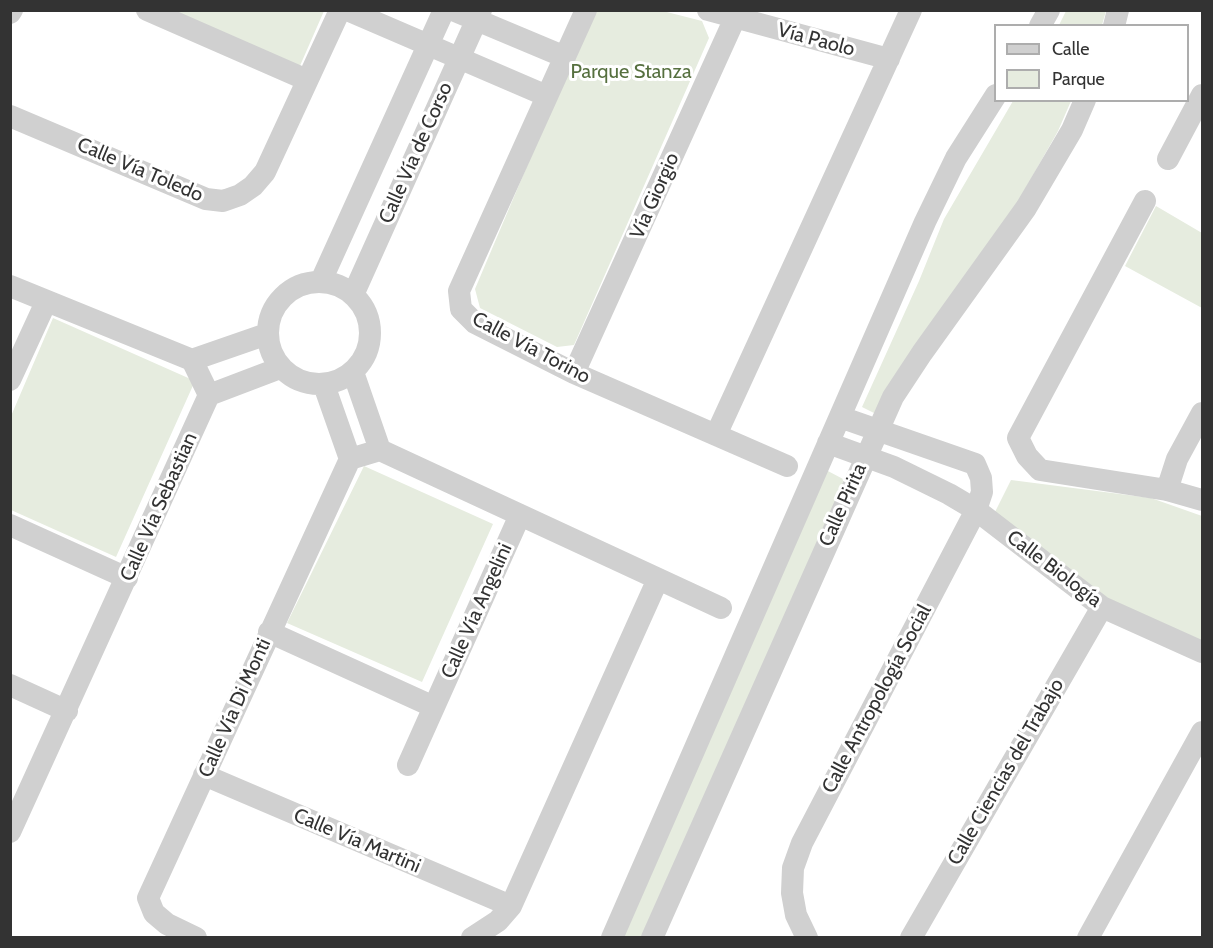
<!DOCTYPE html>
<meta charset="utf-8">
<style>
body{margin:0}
#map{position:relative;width:1213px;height:948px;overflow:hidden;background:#fff;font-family:Cabin,sans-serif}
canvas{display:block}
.frame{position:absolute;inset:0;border:12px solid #333;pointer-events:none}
.legend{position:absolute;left:994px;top:24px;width:195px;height:78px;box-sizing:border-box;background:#fff;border:2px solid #adadad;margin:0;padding:8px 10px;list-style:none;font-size:18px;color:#333}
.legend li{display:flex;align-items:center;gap:12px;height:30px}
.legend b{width:30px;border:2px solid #adadad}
</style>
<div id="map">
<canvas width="1213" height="948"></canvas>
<div class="frame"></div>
<ul class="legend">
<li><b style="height:8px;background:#d0d0d0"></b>Calle</li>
<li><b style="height:16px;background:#e6ecdf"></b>Parque</li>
</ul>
</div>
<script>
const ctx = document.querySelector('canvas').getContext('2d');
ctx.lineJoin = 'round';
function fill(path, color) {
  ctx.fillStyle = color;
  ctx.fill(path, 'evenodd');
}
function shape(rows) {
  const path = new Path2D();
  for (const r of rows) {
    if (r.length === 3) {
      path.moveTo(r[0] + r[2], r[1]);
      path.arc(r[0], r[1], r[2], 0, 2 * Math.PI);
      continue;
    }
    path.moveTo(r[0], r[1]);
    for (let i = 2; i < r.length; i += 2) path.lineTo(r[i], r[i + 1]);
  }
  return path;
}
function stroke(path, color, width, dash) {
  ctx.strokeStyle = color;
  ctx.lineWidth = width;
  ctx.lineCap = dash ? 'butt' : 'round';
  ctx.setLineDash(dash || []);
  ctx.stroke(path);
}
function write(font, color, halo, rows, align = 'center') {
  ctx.font = font + ' Cabin,sans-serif';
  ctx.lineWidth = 6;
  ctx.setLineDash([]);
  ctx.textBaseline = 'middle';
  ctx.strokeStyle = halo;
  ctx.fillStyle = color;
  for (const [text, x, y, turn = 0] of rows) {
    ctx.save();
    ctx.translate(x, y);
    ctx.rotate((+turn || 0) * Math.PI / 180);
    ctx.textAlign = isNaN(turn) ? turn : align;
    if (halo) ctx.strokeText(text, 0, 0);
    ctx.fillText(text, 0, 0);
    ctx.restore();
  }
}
fill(shape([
 [659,10,702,21,709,38,574,345,557,347,480,308,475,289,590,17,597,11],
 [166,11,324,11,299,68],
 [1066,11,1066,10,1106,11,1102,25,1059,25],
 [1013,101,1071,101,1058,131,1011,214,874,413,862,407,919,281,944,219],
 [1156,206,1202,233,1202,308,1125,266],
 [53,318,195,381,116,557,11,510,11,416],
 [364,466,493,524,422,682,287,623],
 [826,470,845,480,644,937,619,938],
 [1011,480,1151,498,1202,516,1202,644,1105,601,993,516]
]), '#e6ecdf');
stroke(shape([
 [147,10,307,80],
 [347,10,547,96],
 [453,10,565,57],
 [586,10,459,291,461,309,475,323,574,373,787,466],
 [708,10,889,59],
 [10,13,12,10],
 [1040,26,1049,10],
 [1114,26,1118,10],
 [10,116,206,199,223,201,240,195,253,186,265,172,340,10],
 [1168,159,1202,95],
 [1145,201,1018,438,1027,456,1040,470,1167,490,1202,500],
 [321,281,444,10],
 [319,333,51],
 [10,286,192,360,209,395,10,832],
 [353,295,481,10],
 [192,360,267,334],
 [353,372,380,450],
 [574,373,735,18],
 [10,380,46,302],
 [324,385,350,459],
 [209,395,280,368],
 [716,435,911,10],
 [828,443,894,467,949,494,976,510,1102,607,1202,652],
 [1167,490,1177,459,1202,413],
 [10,525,127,578],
 [269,632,434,707],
 [10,685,67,711],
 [408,765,520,515],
 [204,775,511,906],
 [196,938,167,924,154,913,148,898,350,459,380,450,721,608],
 [472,938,498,921,511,906,658,579],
 [612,938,925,222,956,158,996,95],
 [652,938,893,397,922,353,1026,208,1072,130,1085,100],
 [807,938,796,915,792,893,793,868,802,843,976,510,982,492,981,478,975,464,840,417],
 [911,938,1102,607],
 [1088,938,1202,732]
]), '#d0d0d0', 22);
write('20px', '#333', '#fff', [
 ["Vía Paolo",816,40,15],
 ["Calle Vía de Corso",416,153,-66],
 ["Calle Vía Toledo",140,170,23],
 ["Vía Giorgio",655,196,-66],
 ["Calle Vía Torino",531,348,28],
 ["Calle Pirita",843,505,-66],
 ["Calle Vía Sebastian",159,507,-66],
 ["Calle Biología",1054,569,37],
 ["Calle Vía Angelini",477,611,-66],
 ["Calle Antropología Social",877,699,-62],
 ["Calle Vía Di Monti",235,708,-66],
 ["Calle Ciencias del Trabajo",1006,772,-60],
 ["Calle Vía Martini",357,841,23]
]);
write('20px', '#56703f', '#fff', [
 ["Parque Stanza",631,72]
]);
</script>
